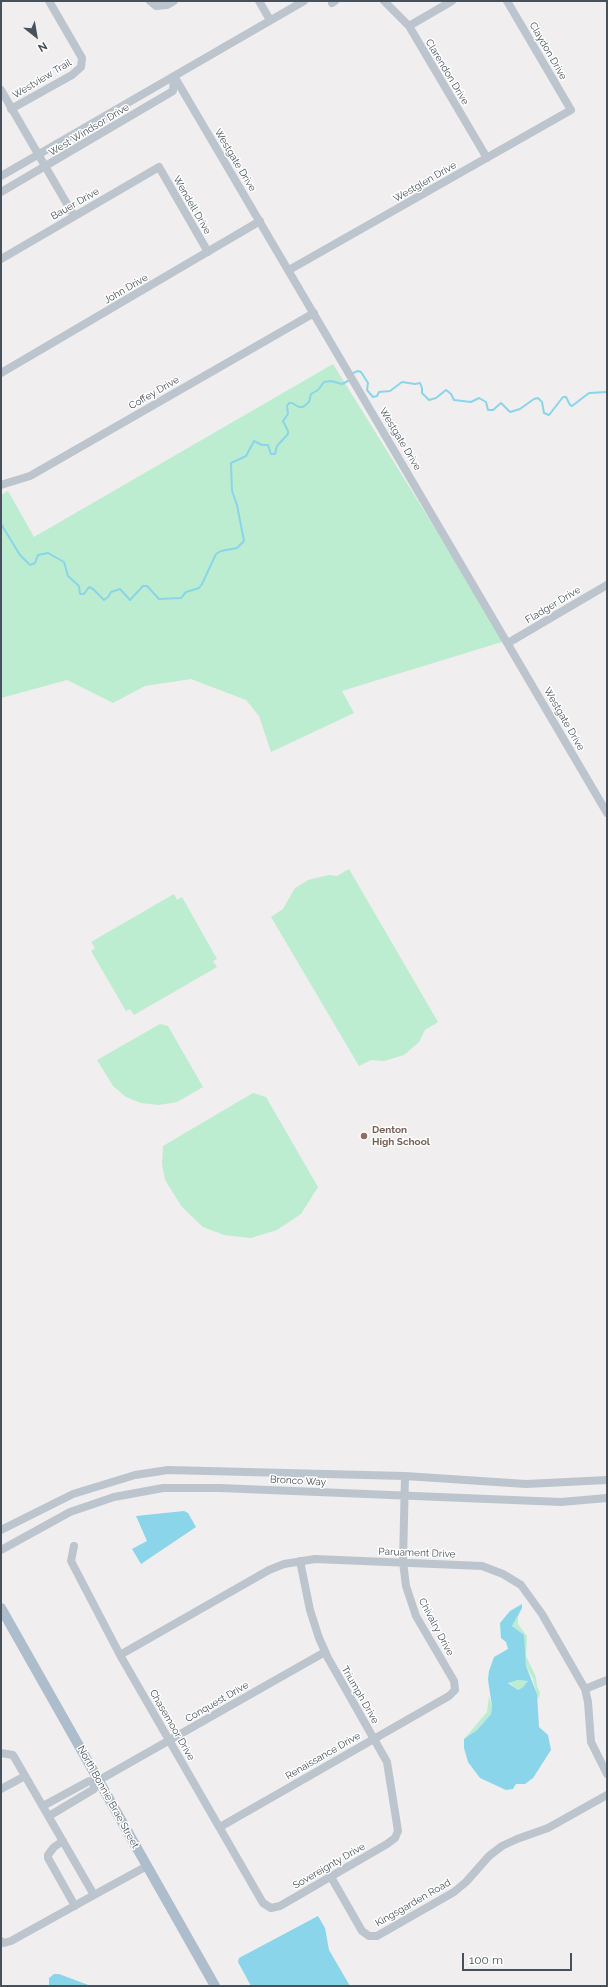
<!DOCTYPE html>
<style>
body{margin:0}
#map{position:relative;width:608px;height:1987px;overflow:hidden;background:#f0eeee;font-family:Raleway,sans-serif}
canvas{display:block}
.frame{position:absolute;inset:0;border:2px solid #46515b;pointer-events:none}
.north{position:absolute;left:16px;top:16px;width:40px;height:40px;-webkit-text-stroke:3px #fff;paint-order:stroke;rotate:149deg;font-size:11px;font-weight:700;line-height:16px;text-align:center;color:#46515b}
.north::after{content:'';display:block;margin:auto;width:14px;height:18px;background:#46515b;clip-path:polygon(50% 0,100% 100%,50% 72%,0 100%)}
.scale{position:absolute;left:462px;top:1953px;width:110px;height:18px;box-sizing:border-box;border:2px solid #46515b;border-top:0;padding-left:5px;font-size:12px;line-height:14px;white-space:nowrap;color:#46515b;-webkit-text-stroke:3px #fff;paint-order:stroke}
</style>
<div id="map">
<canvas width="608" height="1987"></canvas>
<div class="frame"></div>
<div class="north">N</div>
<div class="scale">100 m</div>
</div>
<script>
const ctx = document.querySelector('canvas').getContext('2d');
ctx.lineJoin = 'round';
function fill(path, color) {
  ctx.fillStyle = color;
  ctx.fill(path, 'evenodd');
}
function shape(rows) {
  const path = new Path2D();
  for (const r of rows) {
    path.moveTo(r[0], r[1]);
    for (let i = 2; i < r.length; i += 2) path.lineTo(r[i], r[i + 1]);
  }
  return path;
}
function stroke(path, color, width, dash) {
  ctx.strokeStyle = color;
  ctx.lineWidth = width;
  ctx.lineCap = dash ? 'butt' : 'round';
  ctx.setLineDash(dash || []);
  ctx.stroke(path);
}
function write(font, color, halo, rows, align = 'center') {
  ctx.font = font + ' Raleway,sans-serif';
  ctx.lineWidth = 3;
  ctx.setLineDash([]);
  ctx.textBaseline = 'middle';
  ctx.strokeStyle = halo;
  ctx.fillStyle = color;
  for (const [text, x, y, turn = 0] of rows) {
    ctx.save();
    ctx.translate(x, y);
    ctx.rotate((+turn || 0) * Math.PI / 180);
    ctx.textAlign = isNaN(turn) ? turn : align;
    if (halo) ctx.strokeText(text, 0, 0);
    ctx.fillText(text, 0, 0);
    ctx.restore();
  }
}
fill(shape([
 [333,364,505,641,342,691,354,713,271,752,259,716,246,700,191,679,145,686,113,703,67,680,1,698,1,495,8,491,34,537],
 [349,869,438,1022,425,1030,419,1042,404,1055,384,1061,371,1060,359,1066,271,917,283,909,295,888,308,880,329,875,337,876],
 [174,894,177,900,182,897,217,959,213,961,217,967,134,1015,130,1009,126,1011,91,951,95,948,91,942],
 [160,1024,168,1026,203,1087,177,1102,159,1105,141,1103,126,1097,113,1086,97,1060],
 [253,1093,266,1097,318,1187,301,1214,277,1230,251,1238,224,1235,203,1227,182,1207,165,1180,162,1164,163,1146],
 [522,1608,518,1617,518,1624,527,1636,526,1656,536,1677,537,1686,540,1693,538,1700,533,1679,526,1666,521,1633,512,1626],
 [518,1680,528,1681,523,1687,517,1690,509,1682],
 [489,1696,492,1706,491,1714,477,1730,464,1739,487,1712]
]), '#bcedd0');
fill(shape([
 [184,1511,188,1513,196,1527,141,1564,132,1549,147,1541,136,1516],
 [522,1604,522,1608,512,1626,524,1635,526,1666,537,1694,539,1727,548,1735,551,1750,533,1778,525,1784,516,1784,513,1789,506,1790,480,1778,468,1762,464,1748,464,1739,477,1730,491,1714,492,1706,488,1680,489,1671,494,1657,508,1649,506,1642,501,1638,500,1623,510,1611],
 [518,1680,528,1681,523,1687,518,1690,508,1683],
 [318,1916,325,1928,329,1950,350,1986,251,1986,238,1962,239,1958],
 [54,1974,59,1974,91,1986,49,1986,49,1978]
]), '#8ad5ea');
stroke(shape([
 [353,373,358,371,361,372,368,383,367,390,373,397,377,396,379,392,390,391,402,382,415,384,420,383,422,388,422,393,429,400,436,398,446,390,451,394,454,400,471,402,479,398,486,402,488,410,493,410,501,403,510,412,520,409,534,399,538,398,542,402,544,413,549,415,563,397,566,397,570,405,572,406,589,393,607,392],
 [1,524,20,555,30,565,35,563,38,555,48,553,64,562,68,576,79,586,80,594,84,594,89,587,93,589,104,600,108,597,111,592,120,589,130,600,143,586,147,586,159,599,181,598,186,592,199,588,202,584,216,554,221,551,237,548,244,541,237,505,232,491,231,463,246,456,254,441,262,445,268,445,271,454,275,454,277,446,288,434,288,431,283,421,288,414,287,406,289,403,292,403,299,407,303,407,309,402,311,394,318,390,324,382,331,381,342,384,348,381]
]), '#8ad5ea', 2);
stroke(shape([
 [150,1,156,6,167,5,174,1],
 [259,1,270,20],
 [384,1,409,26,487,158],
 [332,3,335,1],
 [409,26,452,1],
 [174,76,607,813],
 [1,90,74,216],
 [11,109,72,75,81,67,82,58,49,1],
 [1,176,304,1],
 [1,192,173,91,174,77],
 [1,259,159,167,208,252],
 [289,270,571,110,507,1],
 [1,373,260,221],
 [1,485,30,476,314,313],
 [508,643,607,585],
 [1,1530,73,1494,135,1475,168,1470,405,1476,526,1484,607,1480],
 [74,1546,71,1561,120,1655,263,1903,271,1908,280,1906,387,1844,395,1838,398,1831,387,1762,328,1658,319,1638,310,1610,300,1561],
 [1,1550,70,1512,114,1497,163,1488,220,1488,561,1502,607,1498],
 [120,1655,269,1570,284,1564,315,1559,482,1566,503,1574,521,1585,542,1614,585,1689,588,1702,591,1742,607,1774],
 [585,1689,607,1680],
 [1,1753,13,1755,94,1895,11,1941,4,1943,1,1941],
 [1,1789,25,1776],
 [43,1806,89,1781,94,1783,325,1652],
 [49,1816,94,1789,94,1783],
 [220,1827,449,1696,455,1690,454,1681,416,1616,406,1586,403,1562,405,1476],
 [63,1841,54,1847,48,1855,48,1858,75,1906],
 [331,1877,362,1931,369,1936,377,1936,454,1892,466,1882,489,1856,502,1846,517,1839,548,1828,607,1795],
 [94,1895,147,1866]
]), '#bcc5cd', 8);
stroke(shape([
 [1,1608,215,1986]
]), '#aebdcc', 10);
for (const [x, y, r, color] of [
 [364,1136,4,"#8d6e63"]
]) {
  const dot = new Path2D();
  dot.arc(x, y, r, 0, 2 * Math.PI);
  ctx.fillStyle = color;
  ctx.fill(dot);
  stroke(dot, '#fff', 1.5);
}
write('10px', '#46515b', '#fff', [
 ["Claydon Drive",548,51,60],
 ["Clarendon Drive",447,72,59],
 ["Westview Trail",42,79,-31],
 ["West Windsor Drive",89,130,-31],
 ["Westgate Drive",235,160,59],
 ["Westglen Drive",425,182,-30],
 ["Bauer Drive",75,204,-30],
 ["Wendell Drive",192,205,60],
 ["John Drive",126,289,-30],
 ["Coffey Drive",154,393,-30],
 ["Westgate Drive",400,439,59],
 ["Fladger Drive",553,605,-31],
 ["Westgate Drive",564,719,60],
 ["Bronco Way",298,1481,3],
 ["Paruament Drive",417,1553,2],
 ["Chivalry Drive",436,1627,62],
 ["Triumph Drive",360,1695,60],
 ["Conquest Drive",217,1702,-30],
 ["Chasemoor Drive",172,1725,60],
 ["Renaissance Drive",323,1756,-30],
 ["North Bonnie Brae Street",108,1797,61],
 ["Sovereignty Drive",329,1866,-30],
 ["Kingsgarden Road",413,1903,-30]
]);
write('bold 10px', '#785e54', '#fff', [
 ["Denton",372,1130],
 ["High School",372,1142]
], 'left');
</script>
